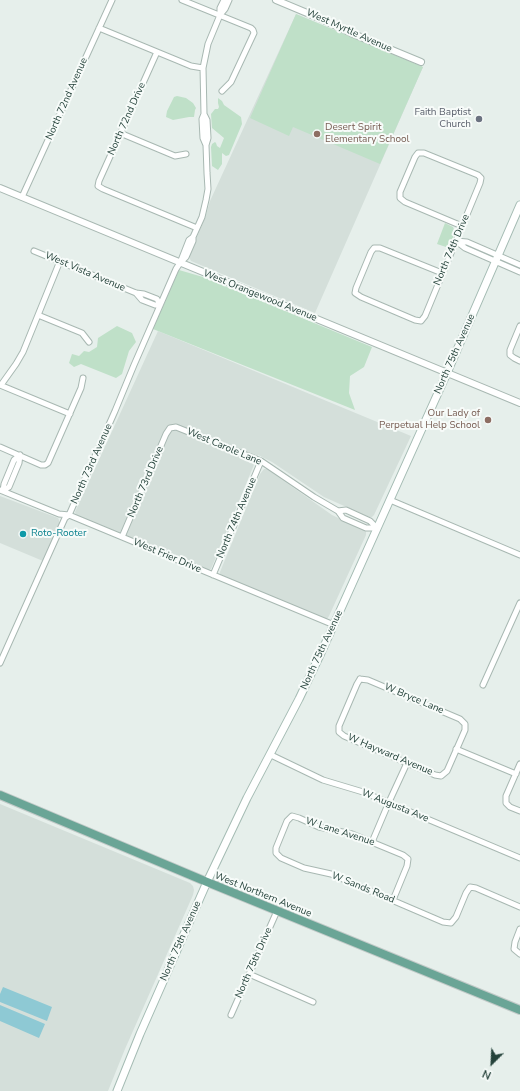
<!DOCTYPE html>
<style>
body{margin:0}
#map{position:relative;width:520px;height:1091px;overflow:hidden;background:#e6efeb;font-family:"Nunito Sans",sans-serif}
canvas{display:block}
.north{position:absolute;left:472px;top:1043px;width:40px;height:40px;-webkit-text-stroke:3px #f7fbf9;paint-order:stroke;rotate:204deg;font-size:11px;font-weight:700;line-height:16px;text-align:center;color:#24423a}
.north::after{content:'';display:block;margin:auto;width:14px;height:18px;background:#24423a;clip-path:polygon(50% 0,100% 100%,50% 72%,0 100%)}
</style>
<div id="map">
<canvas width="520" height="1091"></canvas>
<div class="north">N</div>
</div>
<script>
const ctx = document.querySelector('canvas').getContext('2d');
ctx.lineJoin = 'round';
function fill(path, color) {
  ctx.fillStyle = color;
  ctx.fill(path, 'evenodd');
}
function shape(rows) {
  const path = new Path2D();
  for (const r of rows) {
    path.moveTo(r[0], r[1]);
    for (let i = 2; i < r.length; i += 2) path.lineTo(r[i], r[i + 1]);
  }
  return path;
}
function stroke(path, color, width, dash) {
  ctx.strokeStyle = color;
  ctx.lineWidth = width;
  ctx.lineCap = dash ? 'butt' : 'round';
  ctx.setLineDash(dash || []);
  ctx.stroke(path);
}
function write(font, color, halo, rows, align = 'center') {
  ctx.font = font + ' "Nunito Sans",sans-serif';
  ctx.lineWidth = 4;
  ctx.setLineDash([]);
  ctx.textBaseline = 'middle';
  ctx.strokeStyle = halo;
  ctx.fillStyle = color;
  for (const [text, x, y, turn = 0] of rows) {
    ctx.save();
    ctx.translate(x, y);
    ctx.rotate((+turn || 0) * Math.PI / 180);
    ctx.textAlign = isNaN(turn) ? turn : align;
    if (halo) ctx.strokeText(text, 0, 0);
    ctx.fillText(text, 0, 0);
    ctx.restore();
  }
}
fill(shape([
 [296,14,423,67,315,313,191,261,189,257,190,253,205,218,210,201],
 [158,331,411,436,374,515,372,517,369,517,324,497,272,462,258,455,211,569,209,570,207,570,76,515,75,512],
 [264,469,267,469,332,515,364,530,366,532,366,535,329,616,327,619,324,619,221,576,220,574,220,572,260,474],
 [0,496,58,518,59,520,59,524,43,561,0,543],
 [0,804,190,883,193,886,194,890,193,895,125,1049,108,1091,0,1091]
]), '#d4dfda');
fill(shape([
 [296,14,423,67,380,164,293,127,289,136,250,118],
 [177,96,186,98,193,103,196,108,195,110,194,117,189,117,173,120,166,117,167,111,174,97],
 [218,98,222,101,224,105,241,117,242,124,229,155,226,156,222,153,222,164,218,170,212,166,211,147,212,144,215,142,216,143,217,146,220,148,224,138,212,128,211,114,215,109,218,109,219,107,218,103],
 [445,223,453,227,455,232,449,248,437,244],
 [179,270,203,277,372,347,364,367,350,376,349,393,355,410,153,329],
 [117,326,132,333,136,342,129,351,122,374,116,378,81,364,74,367,69,363,72,354,79,356,84,351,89,352,97,347,98,338]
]), '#bfe0c8');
fill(shape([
 [3,987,52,1007,47,1021,0,1002,0,994],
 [0,1005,45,1024,39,1038,0,1021]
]), '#8ec9d4');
const minor = shape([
 [182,0,251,28,253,30,254,33,231,82,222,91],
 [220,15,225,9,229,0],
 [99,28,179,61,191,66,203,68],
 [157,52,99,181,98,186,103,189,197,228],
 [204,114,207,120,208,138,206,145],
 [120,133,175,156,186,154],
 [22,197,112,0],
 [456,241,465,248,520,272],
 [456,241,467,242,520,265],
 [34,251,136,293,144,294,157,299,160,305],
 [181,262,186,257,193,241,193,237,202,217,206,200,208,189,207,173,206,145,203,138,202,119,204,114,203,68,208,44,220,15,220,8,224,0],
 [442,273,380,248,374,248,371,252,356,288,355,293,361,297,415,320,421,321,425,316,480,183,481,178,478,175,424,153,418,153,415,157,400,192,400,198,405,202,462,226],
 [136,293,142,300,155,305,160,305],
 [38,315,82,333,89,342],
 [520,326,510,350,510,355,514,358,520,361],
 [0,385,70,414],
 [1,385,16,364,23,352,60,261],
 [0,447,41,465,45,465,48,463,81,388,83,378],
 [0,490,59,514,69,515,334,625],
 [3,491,9,487,19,463,20,455],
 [3,491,4,484,14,460,20,455],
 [390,500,520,555],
 [338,511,346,510,370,521,377,528],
 [122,537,166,434,170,428,176,427,261,461,314,497,338,511,343,518,366,528,377,528],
 [213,575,261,461],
 [0,663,65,518,69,515,115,411,134,365,176,269,180,263,189,240,193,237],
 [360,679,368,680,460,719,465,724,465,730,447,771,441,776,435,775,344,736,339,732,339,726,357,684,360,679],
 [483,685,520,603],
 [456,749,516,774],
 [271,755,323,780,363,792,520,858],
 [520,764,506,796,506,803,510,807,520,811],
 [372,842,389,802,407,763],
 [393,900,407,866,408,859,403,855,352,834,319,827,299,818,292,816,287,821,276,848,276,853,281,858,304,868,331,874,443,922,451,923,456,917,466,893,470,887,476,888,520,907],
 [520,929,515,942,514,949,520,954],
 [249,974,313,1002],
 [231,1015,277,911]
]);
const tertiary = shape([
 [276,0,319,18,351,33,421,62],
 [0,188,520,403]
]);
const secondary = shape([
 [117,1091,140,1034,207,882,247,798,299,699,321,653,447,373,520,205]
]);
const primary = shape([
 [0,795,207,882,520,1010]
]);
stroke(minor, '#a8b8b2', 7);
stroke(tertiary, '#a8b8b2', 8);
stroke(secondary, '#a4bbb3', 9);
stroke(primary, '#c2cac8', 10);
stroke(minor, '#fff', 5);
stroke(tertiary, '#fff', 6);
stroke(secondary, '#fff', 7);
stroke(primary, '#6aa596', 8);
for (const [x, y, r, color] of [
 [479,119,4,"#6b7280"],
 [317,134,4,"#8d6e63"],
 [488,420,4,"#8d6e63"],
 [23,534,4,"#0f9aa8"]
]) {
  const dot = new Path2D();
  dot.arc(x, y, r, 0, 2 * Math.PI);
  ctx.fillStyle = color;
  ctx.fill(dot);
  stroke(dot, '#f7fbf9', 1.5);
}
write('10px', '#24423a', '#f7fbf9', [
 ["West Myrtle Avenue",349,31,24],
 ["North 72nd Avenue",67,99,-66],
 ["North 72nd Drive",127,119,-66],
 ["North 74th Drive",452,250,-67],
 ["West Vista Avenue",85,272,23],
 ["West Orangewood Avenue",260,296,22],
 ["North 75th Avenue",455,354,-66],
 ["West Carole Lane",224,447,23],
 ["North 73rd Avenue",92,464,-66],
 ["North 73rd Drive",146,482,-67],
 ["North 74th Avenue",237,518,-67],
 ["West Frier Drive",167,556,23],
 ["North 75th Avenue",322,650,-65],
 ["W Bryce Lane",414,699,23],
 ["W Hayward Avenue",390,755,23],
 ["W Augusta Ave",395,806,22],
 ["W Lane Avenue",340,832,18],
 ["W Sands Road",363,888,22],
 ["West Northern Avenue",263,895,22],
 ["North 75th Avenue",181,941,-66],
 ["North 75th Drive",254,963,-66]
]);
write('10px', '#5b616d', '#f7fbf9', [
 ["Faith Baptist",471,113],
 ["Church",471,125]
], 'right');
write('10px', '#785e54', '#f7fbf9', [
 ["Desert Spirit",325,128],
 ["Elementary School",325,140],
 ["Our Lady of",480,414,"right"],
 ["Perpetual Help School",480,426,"right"]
], 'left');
write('10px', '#0d838f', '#f7fbf9', [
 ["Roto-Rooter",31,534]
], 'left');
</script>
